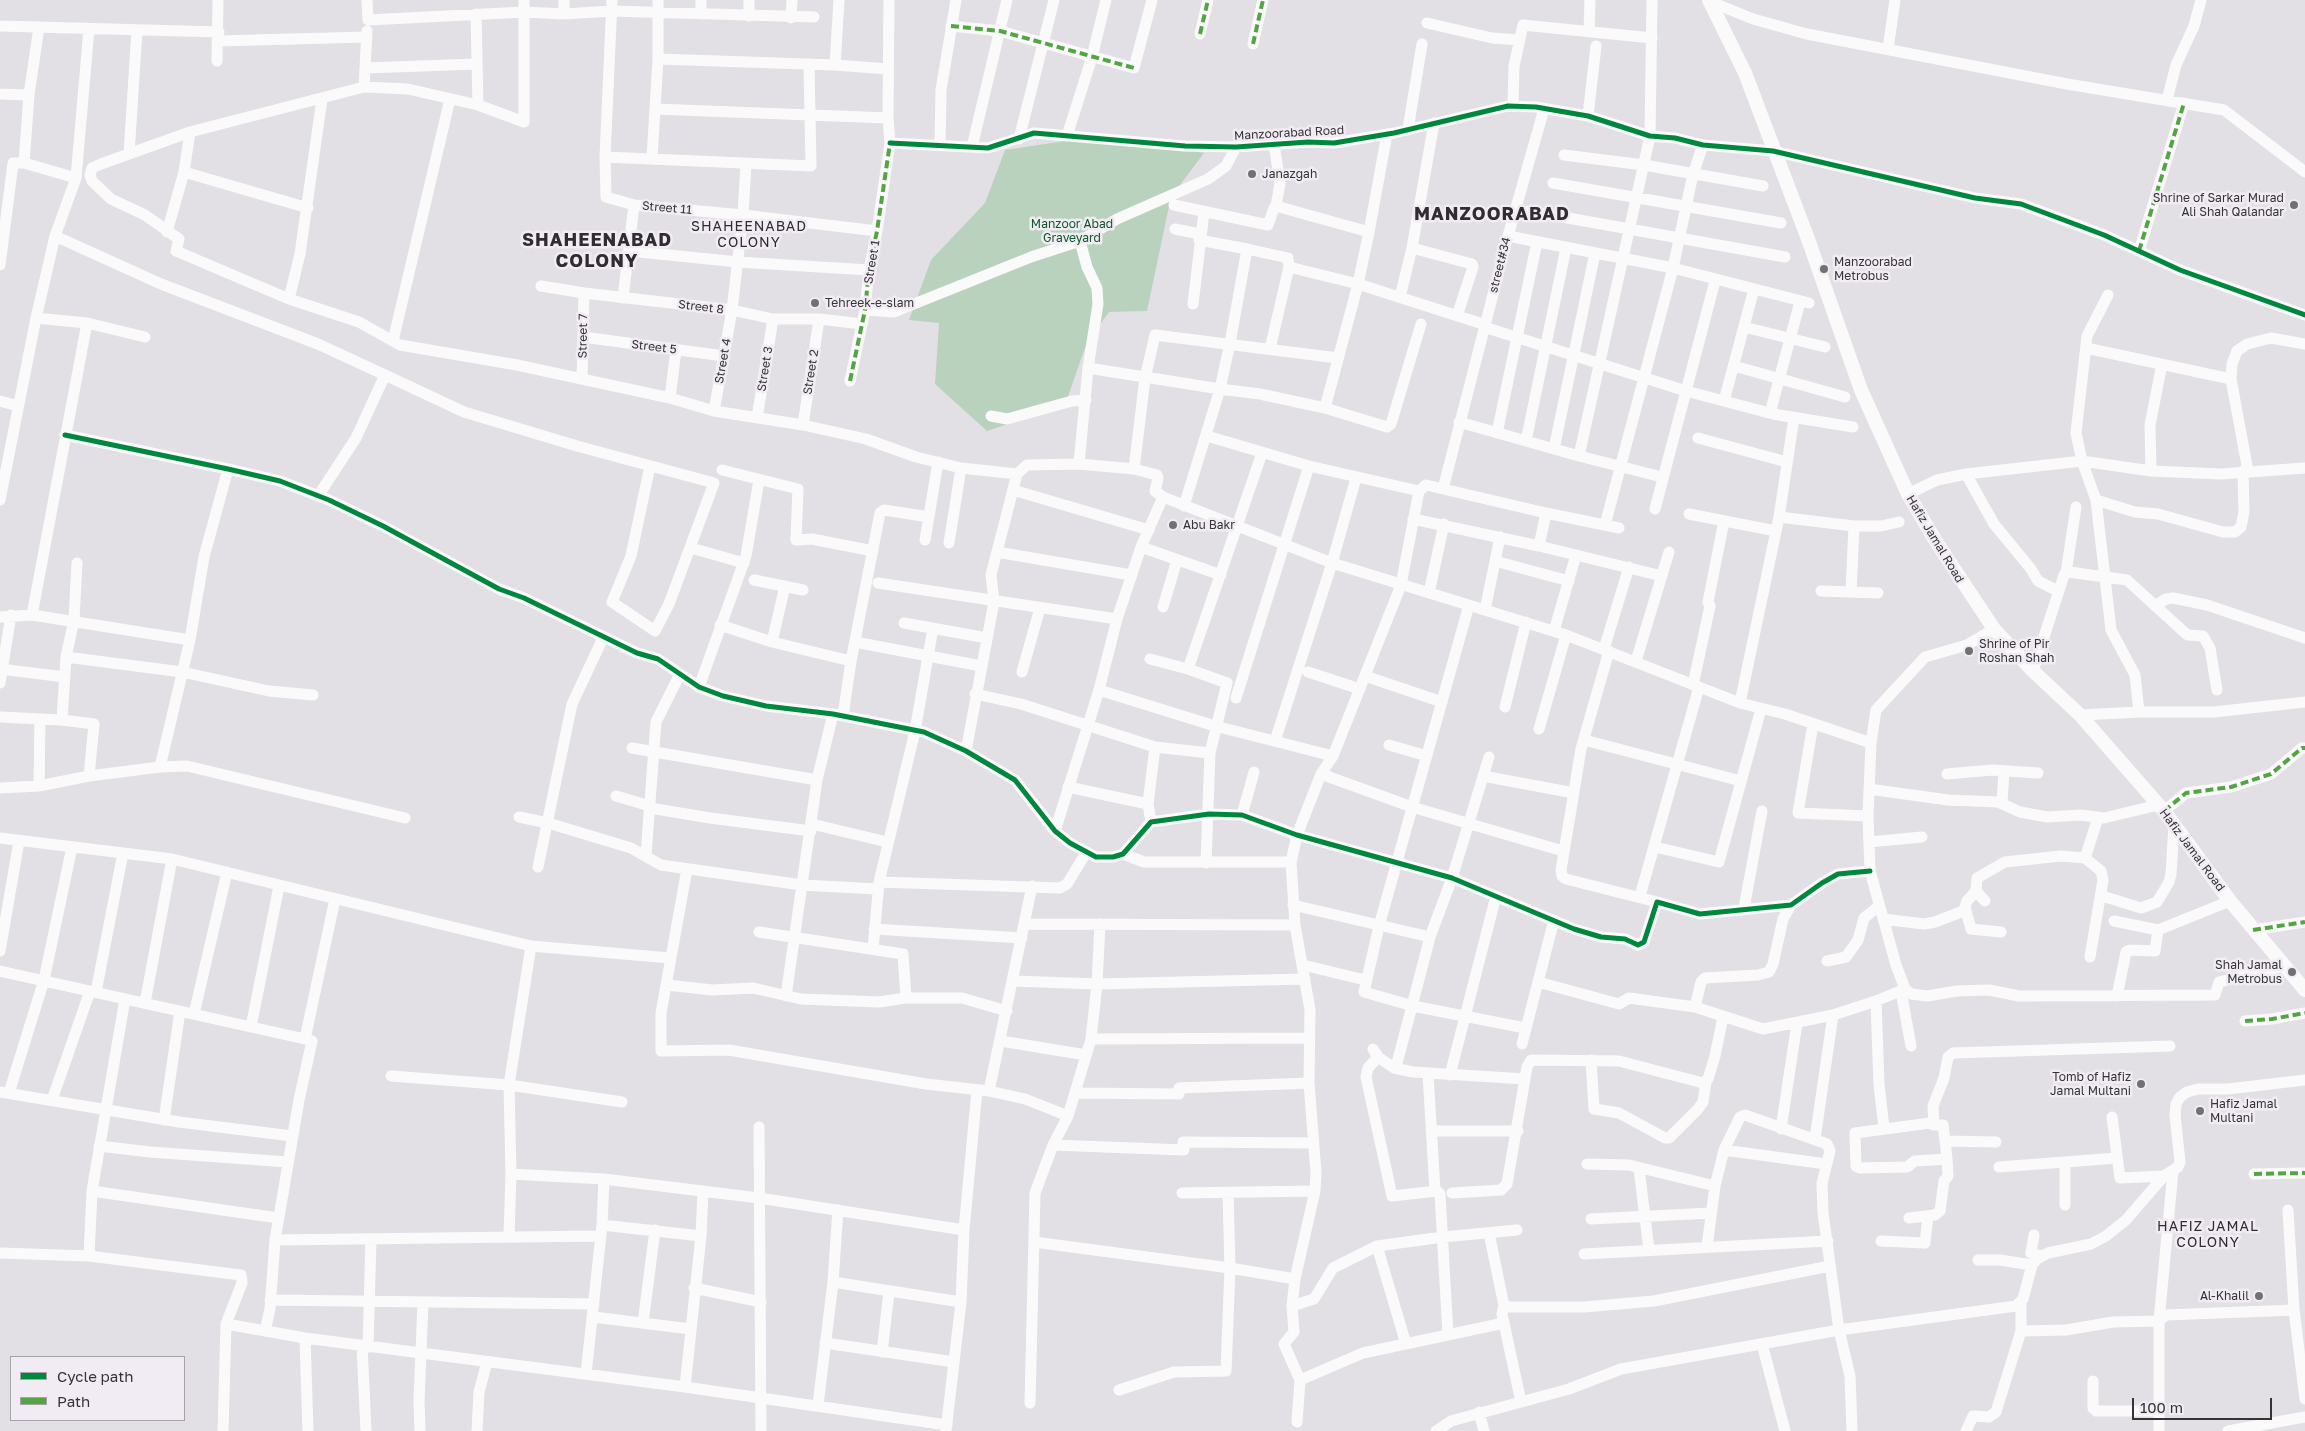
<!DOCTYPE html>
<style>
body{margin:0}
#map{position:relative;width:2305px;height:1431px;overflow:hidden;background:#e3e0e5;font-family:"Golos Text",sans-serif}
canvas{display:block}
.legend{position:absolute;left:10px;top:1356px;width:175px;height:65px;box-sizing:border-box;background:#f1ecf3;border:1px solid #a6a2a7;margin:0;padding:6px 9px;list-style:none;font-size:15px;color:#353336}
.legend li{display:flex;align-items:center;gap:10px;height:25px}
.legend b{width:25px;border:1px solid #a6a2a7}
.scale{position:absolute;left:2132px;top:1398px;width:140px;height:22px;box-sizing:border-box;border:2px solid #353336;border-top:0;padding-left:6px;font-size:15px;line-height:18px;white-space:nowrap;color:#353336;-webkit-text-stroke:4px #f1ecf3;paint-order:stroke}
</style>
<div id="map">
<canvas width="2305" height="1431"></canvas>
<ul class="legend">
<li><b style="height:6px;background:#00873e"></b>Cycle path</li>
<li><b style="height:6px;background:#53a544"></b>Path</li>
</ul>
<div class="scale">100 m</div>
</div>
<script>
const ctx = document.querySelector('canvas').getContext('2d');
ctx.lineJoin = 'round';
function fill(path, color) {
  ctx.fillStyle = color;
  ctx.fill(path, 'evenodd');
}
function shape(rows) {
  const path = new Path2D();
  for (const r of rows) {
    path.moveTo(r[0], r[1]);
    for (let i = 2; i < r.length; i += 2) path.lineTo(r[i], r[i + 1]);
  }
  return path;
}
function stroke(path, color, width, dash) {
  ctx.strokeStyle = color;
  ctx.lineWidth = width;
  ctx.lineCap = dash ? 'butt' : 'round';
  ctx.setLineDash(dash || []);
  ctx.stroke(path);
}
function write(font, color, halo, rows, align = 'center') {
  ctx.font = font + ' "Golos Text",sans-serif';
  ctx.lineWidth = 5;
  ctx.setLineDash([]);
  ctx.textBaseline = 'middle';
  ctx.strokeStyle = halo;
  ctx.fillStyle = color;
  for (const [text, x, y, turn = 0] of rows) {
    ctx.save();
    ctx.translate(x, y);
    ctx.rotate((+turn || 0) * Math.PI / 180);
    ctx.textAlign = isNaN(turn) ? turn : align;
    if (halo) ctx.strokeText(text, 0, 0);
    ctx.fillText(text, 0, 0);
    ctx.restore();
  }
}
fill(shape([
 [1105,135,1204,153,1171,197,1147,311,1109,312,1087,342,1065,405,987,431,935,384,939,323,909,320,931,260,985,203,1005,150]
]), '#b8d2be');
stroke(shape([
 [367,0,368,20,524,12,564,14,612,11,814,17],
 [612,0,605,157,606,197,634,205,743,215,877,231],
 [1711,2,1753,19,1807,34,2067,84,2224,110,2305,172],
 [476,14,478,105],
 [564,14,564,0],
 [701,14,701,0],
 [749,16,749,0],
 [791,18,792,0],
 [1427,23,1492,38,1520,40],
 [0,26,219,32],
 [951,26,1000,31,1134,68,1152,0],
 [1589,32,1590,0],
 [1200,34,1208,0],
 [218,41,367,37],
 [1253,44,1263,0],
 [1888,49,1895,0],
 [658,59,835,65,888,69],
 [217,61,218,0],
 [835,65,839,0],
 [365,68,477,64],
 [364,87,367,31],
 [0,94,29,95],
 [322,99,300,254,289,299,176,251,179,239,145,215,111,199,92,181,90,175,92,168,101,164,190,132,364,87,408,89,478,105,524,122,524,0],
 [2167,100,2176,65,2194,26,2201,0],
 [1513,106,1514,66,1523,25,1652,38],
 [655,109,888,118],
 [1588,116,1596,46],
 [1408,129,1422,44],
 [1067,136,1092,57,1106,0],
 [1019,139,1054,0],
 [890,143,988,148,1034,133,1185,146,1236,147,1308,142,1334,143,1394,133,1508,106,1536,107,1588,116,1650,136,1675,138,1703,145,1773,151,1975,198,2021,204,2104,235,2180,270,2305,315],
 [940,145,941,90,956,0],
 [972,147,1007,0],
 [129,154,137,30],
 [1564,155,1644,165,1763,186],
 [605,157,811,166,809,64],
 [652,158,658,59,658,0],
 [24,163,29,95,39,27],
 [184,172,308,208],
 [76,178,89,29],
 [1553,183,1781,223],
 [1174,205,1268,225,1274,208,1276,206],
 [1529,211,1785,257],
 [1175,229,1200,234],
 [167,232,184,172,190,132],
 [1369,232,1387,134],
 [55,236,161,284,318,344,385,375,356,438,318,496],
 [1508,236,1673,268,1809,303],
 [1199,240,1247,249,1230,343,1220,389,1260,394,1325,408,1387,427,1391,424,1421,324],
 [1412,248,1434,123],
 [1247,249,1288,258,1289,267],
 [629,251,738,262,869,270],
 [2139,251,2184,103],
 [0,265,13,163,24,163,76,178,55,236,36,318,0,500],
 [541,286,584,293,732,310,773,319,819,319,862,324],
 [2108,295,2087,336,2076,433,2082,461,2096,500,2111,630,2135,675,2139,712],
 [1400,297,1412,248,1472,264,1473,267,1457,316],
 [623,298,634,205],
 [289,299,359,322,400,345,517,365,670,398,714,411,803,425,866,439,916,457,961,468,1017,474],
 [1193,304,1204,212],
 [865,310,894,312,1031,257,1080,241,1117,219,1208,179,1226,166,1236,147],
 [36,318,87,323,145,337],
 [1484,327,1686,391,1773,414,1853,427],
 [1744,327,1825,347],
 [583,337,724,356],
 [393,341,450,99],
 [2086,348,2231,379],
 [1270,349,1289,267,1358,284,1369,232,1276,206,1280,183,1274,144],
 [1734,366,1845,397],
 [1088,368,1220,389,1184,506],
 [385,375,464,412,577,446,714,483,669,604,655,631,612,602,631,556,650,466],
 [582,379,584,293],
 [850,381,865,310,869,270,877,231,890,143,888,118,889,0],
 [670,398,676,350],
 [0,401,18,406],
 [1724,401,1754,289],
 [1325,408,1358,284,1486,325],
 [714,411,732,310,743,215,746,165],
 [1770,413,1800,302],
 [991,416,1007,419,1072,401,1086,400],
 [757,418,773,319],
 [1459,422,1579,456,1662,477],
 [803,425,819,319],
 [1497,433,1537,242],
 [65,435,228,469,280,481,329,500,383,526,499,589,524,598,637,653,658,659,699,687,723,696,766,706,833,714,924,732,966,751,1015,780,1055,831,1070,843,1096,857,1113,857,1123,854,1151,822,1209,814,1242,815,1297,835,1452,878,1574,929,1601,937,1625,939,1638,945,1644,942,1657,902,1700,914,1791,905,1822,883,1838,874,1870,871],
 [1207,436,1309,466,1419,491],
 [1698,438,1787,462],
 [1526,441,1566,248],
 [1554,449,1595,253],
 [1579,456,1650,136,1652,0],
 [1079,464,1088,368,1098,304,1097,288,1087,267,1080,241],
 [1134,469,1145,378,1155,335,1338,358],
 [722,470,798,489,796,540,812,539,873,551],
 [2151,471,2150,425,2162,364],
 [2248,471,2231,379,2232,364,2237,351,2247,344,2271,338,2305,344],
 [1966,474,1994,524,2031,569,2038,581,2058,591],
 [1443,489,1508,236,1544,109],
 [1013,490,1149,530],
 [1908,494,1937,480,1966,474,2082,461,2151,471,2221,474,2305,468],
 [2096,500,2135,512,2158,514,2223,532,2235,532,2241,527,2244,512,2243,471],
 [1655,509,1715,281],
 [1689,514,1776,531],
 [1779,517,1854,526,1881,526,1899,522],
 [1413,519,1539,546,1662,576],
 [1605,525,1673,268,1693,174,1703,145],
 [925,540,938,462],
 [949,543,961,468],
 [1539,546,1546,513],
 [1141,547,1221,575],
 [691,548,744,563],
 [997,552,1131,575],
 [1495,561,1569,581],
 [2066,573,2076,507],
 [754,580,803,590],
 [878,583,1117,619],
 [1821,591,1878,593],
 [1851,592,1854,526],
 [1429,593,1444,524],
 [1469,605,1379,926,1364,992,1413,1006,1525,1028],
 [2155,606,2166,599,2173,598,2207,605,2305,638],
 [1163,607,1177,560],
 [1485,610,1500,537],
 [32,615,87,323],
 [0,617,32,615,190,640],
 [904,623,987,638],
 [720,625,772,642,851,661],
 [1994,629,1967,645,1925,657,1876,710,1871,743,1868,816,1870,871,1896,965,1905,989,1911,994,1927,996,1957,991,1989,990,2019,996,2215,995,2219,982,2284,966],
 [1554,631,1576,555],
 [772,642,785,586],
 [855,642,981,666],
 [1604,649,1629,567],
 [1609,651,1581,749,1561,870,1562,876,1566,879,1657,902],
 [66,657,182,672,269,691,313,695],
 [1150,659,1188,669,1227,683,1210,753,1206,863],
 [1636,661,1669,552],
 [0,669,65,677],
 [1188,669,1262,453],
 [2033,671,2064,575,2069,572,2127,580,2184,632,2188,635,2203,636,2210,648,2217,690],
 [1022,672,1040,608],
 [1308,672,1360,689],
 [1365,676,1442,702],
 [0,683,11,615],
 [1693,685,1710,606,1708,602,1724,521],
 [699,687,746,556,759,480],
 [1099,690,1215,726,1333,756],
 [975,694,1021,704,1155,747,1210,753],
 [1236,698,1309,466],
 [1740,703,1779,517,1794,418],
 [1505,707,1526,622],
 [2080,715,2139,712,2214,712,2305,702],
 [843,716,851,661,880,513,884,510,929,517],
 [0,717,62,720,94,724,89,776],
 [62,720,66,657,74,620,77,563],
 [1813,724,1798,813,1868,816],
 [1539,729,1566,635],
 [1584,740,1741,781],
 [1275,741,1332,563,1356,478],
 [1389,745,1427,756],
 [632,748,817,780],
 [966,751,994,602,991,575,1017,474,1027,465,1079,464,1134,469,1157,475,1158,478,1155,491,1163,497],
 [160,767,190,640,204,557,228,469],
 [1321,774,1412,807,1563,851],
 [1947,774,1992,770,2038,773],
 [1483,776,1574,793],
 [39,786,40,719],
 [1068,787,1148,804],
 [0,788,39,786,89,776,160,767,187,766,405,818],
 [1869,789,1948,800,1998,802,2020,812,2047,817,2081,815,2104,818,2158,805],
 [616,796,650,806],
 [2002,803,2004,771],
 [650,808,710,818,811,831],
 [2164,811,2186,793,2231,787,2271,774,2302,748,2305,748],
 [1242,815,1254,772],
 [519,817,548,823,631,848,661,865,802,885,877,889],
 [1151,822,1148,804,1155,747],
 [812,824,887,842],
 [1055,831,1099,690,1117,619,1141,547,1163,497,1332,563,1566,635,1740,703,1785,714,1871,743],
 [0,838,172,859,531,946,670,958],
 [1869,842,1922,837],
 [1655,847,1719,862,1761,709],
 [1123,854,1144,862,1291,862],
 [646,855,656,722,680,674],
 [2085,858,2098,818],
 [538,867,572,704,603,638],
 [687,869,661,1013,661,1051,729,1050,926,1084,989,1091,1025,1099,1068,1116],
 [879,882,1060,888,1067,884,1086,853],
 [1976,891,1967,901,1965,907,1971,929,2001,932],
 [1640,896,1699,687],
 [2102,896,2141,908,2157,902,2169,882,2171,874,2174,825],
 [335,899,305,1039,312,1041,299,1100,275,1240,600,1236],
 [1985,901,1976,891,1977,878,2005,862,2061,856,2085,858,2101,871,2103,880,2090,957],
 [1293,905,1430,937],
 [1744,908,1762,811],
 [1883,919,1924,924,1935,922,1966,910],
 [2114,921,2158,930,2230,901],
 [1025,924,1295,925],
 [874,929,1022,938],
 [2253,930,2305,922],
 [759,932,903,954,906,998],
 [873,949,879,882,915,731,933,628],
 [0,951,19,841],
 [1827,961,1846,957,1858,940,1864,918,1879,906],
 [1303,965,1365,980],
 [0,971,305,1039],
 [1013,981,1097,984,1305,979],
 [1538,982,1619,1004,1629,998,1695,1007,1763,1029,1833,1015,1876,1001,1905,989],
 [667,985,712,990,753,988,801,999,879,1002,906,998,962,998,1007,1011],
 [1901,991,1911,1046],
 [96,992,123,853],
 [786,996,817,780,833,714],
 [2117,996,2126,952,2130,950,2155,951,2158,930],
 [1876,1001,1879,1085,1884,1128],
 [145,1003,172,859],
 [1695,1007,1701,982,1705,978,1758,975,1769,972,1773,964,1783,919,1791,905],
 [194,1014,227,872],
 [2245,1021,2272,1019,2305,1013],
 [251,1027,279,886],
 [1091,1039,1309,1038],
 [1001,1041,1086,1055],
 [1522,1044,1554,920],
 [1373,1049,1378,1057,1394,1068,1413,1072,1525,1079],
 [1378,1057,1368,1068,1366,1077,1392,1196,1437,1191,1440,1194,1448,1335],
 [1591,1060,1594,1109,1619,1113,1665,1138,1669,1138,1698,1109,1703,1102,1706,1082],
 [1396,1067,1430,937,1452,878,1489,757],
 [1428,1074,1435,1191],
 [1450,1075,1496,896],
 [391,1076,509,1085,622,1102],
 [989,1091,1032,886],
 [0,1092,179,1122,292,1136],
 [9,1093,44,980,72,847],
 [1075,1093,1179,1094,1179,1088,1309,1083],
 [52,1100,90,991],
 [2112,1117,2120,1178,2164,1176],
 [164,1120,180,1011],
 [1934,1125,1933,1106,1944,1078,1948,1057,1953,1053,2170,1046],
 [759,1127,761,1431],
 [1781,1129,1797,1023],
 [1431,1131,1518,1131],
 [1815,1139,1833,1015],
 [1945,1141,1996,1142],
 [1053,1145,1184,1150,1183,1142,1313,1143],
 [99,1146,150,1152,288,1162],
 [1724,1150,1826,1164],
 [2065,1162,2065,1205],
 [1587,1164,1629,1165,1715,1186],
 [1999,1167,2117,1158],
 [1639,1169,1649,1250],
 [511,1174,604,1179,759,1198,964,1230],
 [2254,1174,2305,1173],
 [92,1191,125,999],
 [1182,1193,1315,1191],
 [1452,1193,1501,1190,1507,1184,1527,1067,1531,1060,1619,1061,1703,1083,1708,1079,1715,1056,1723,1017],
 [2288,1210,2294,1310,2305,1399],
 [1909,1218,1935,1215,1940,1211,1944,1181,1948,1176,1947,1159,1945,1141,1943,1125,1933,1125,1930,1123,1855,1133,1856,1166,1860,1168,1907,1167,1915,1161,1947,1159],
 [1591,1219,1711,1213],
 [602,1225,701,1236],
 [1489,1233,1503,1301,1504,1305,1507,1307,1584,1307,1654,1301,1830,1266],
 [2034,1235,2031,1253,2042,1256],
 [509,1236,511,1174,509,1085,531,946],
 [1881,1241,1925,1243,1928,1216],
 [1034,1242,1230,1268,1295,1279],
 [1377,1246,1406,1344],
 [1707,1247,1715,1186,1724,1150,1740,1117,1745,1115,1827,1144,1830,1151,1822,1183,1823,1213,1839,1330,1850,1376,1852,1431],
 [0,1253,89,1256,241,1275,242,1283,226,1324,223,1431],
 [1584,1254,1828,1241],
 [89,1256,92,1191,278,1218],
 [1978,1260,2000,1260,2032,1265],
 [833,1282,961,1302],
 [694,1288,761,1302],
 [270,1300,594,1304],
 [1504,1305,1502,1314,1521,1402],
 [1292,1306,1314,1299,1333,1268,1377,1246,1443,1237,1517,1230],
 [593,1317,691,1329],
 [643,1323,655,1230],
 [226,1324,305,1338,685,1387,947,1425],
 [265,1331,270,1309,275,1240],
 [2021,1331,2066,1330,2113,1322,2159,1321,2166,1315,2294,1310],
 [305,1338,308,1431],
 [825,1343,954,1362],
 [1762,1344,1785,1431],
 [362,1346,366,1431],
 [368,1347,371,1239],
 [882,1352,889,1292],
 [586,1374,602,1225,604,1179],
 [1300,1380,1363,1353,1504,1323],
 [2093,1381,2093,1408,2096,1411,2159,1411],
 [685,1387,701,1236,703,1191],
 [1119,1390,1174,1372,1226,1371,1230,1268,1228,1193],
 [1030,1403,1035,1193,1053,1145,1068,1116,1091,1039,1097,984,1100,924],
 [818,1405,833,1282,838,1210],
 [1479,1412,1484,1431],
 [1297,1422,1300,1380,1284,1344,1294,1332,1292,1306,1295,1279,1315,1191,1316,1173,1309,1083,1310,1010,1295,925,1291,862,1297,835,1321,774,1333,756,1401,585,1419,491,1426,485,1546,513,1619,528],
 [420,1431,419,1401,423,1302],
 [477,1431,479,1392,487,1362],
 [946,1431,961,1302,964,1230,977,1090],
 [1436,1431,1451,1421,1569,1389,1621,1369,1839,1330,2016,1306,2023,1299,2032,1265,2037,1259,2048,1253,2091,1244,2106,1236,2126,1220,2164,1176,2178,1167,2180,1162,2175,1115,2176,1104,2180,1097,2187,1092,2198,1089,2228,1089,2305,1080],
 [1966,1431,1973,1416,1989,1417,1996,1412,2021,1331,2021,1304],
 [2159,1431,2159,1321,2173,1171],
 [2228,1431,2305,1417]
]), '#fbfafb', 11);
stroke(shape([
 [1709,0,1745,73,1808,239,1861,390,1908,494,1935,540,1994,629,2033,671,2080,715,2164,811,2230,901,2305,990]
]), '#fbfafb', 14);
stroke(shape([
 [951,26,1000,31,1134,68],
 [1200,34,1208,0],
 [1253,44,1263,0],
 [2139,251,2184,103],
 [850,381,865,310,869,270,877,231,890,143],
 [2164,811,2186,793,2231,787,2271,774,2302,748,2305,748],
 [2253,930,2305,922],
 [2245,1021,2272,1019,2305,1013],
 [2254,1174,2305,1173]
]), '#53a544', 4, [8, 4]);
stroke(shape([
 [890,143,988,148,1034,133,1185,146,1236,147,1308,142,1334,143,1394,133,1508,106,1536,107,1588,116,1650,136,1675,138,1703,145,1773,151,1975,198,2021,204,2104,235,2180,270,2305,315],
 [65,435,228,469,280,481,329,500,383,526,499,589,524,598,637,653,658,659,699,687,723,696,766,706,833,714,924,732,966,751,1015,780,1055,831,1070,843,1096,857,1113,857,1123,854,1151,822,1209,814,1242,815,1297,835,1452,878,1574,929,1601,937,1625,939,1638,945,1644,942,1657,902,1700,914,1791,905,1822,883,1838,874,1870,871]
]), '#00873e', 5);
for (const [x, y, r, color] of [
 [1252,174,5,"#727073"],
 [2294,205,5,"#727073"],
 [1824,269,5,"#727073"],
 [815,303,5,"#727073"],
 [1173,525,5,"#727073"],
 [1969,651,5,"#727073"],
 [2292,972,5,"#727073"],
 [2141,1084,5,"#727073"],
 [2200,1111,5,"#727073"],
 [2259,1296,5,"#727073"]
]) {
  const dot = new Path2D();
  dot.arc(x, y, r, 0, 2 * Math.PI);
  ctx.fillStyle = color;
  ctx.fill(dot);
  stroke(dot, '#f1ecf3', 2);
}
write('12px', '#353336', '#f1ecf3', [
 ["Manzoorabad Road",1289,133,-3],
 ["Street 11",667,208,5],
 ["Street 1",872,262,-80],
 ["street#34",1500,265,-76],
 ["Street 8",701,307,7],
 ["Street 7",583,336,-89],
 ["Street 5",654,347,7],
 ["Street 4",723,361,-80],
 ["Street 3",765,369,-81],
 ["Street 2",811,372,-81],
 ["Hafiz Jamal Road",1935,539,59],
 ["Hafiz Jamal Road",2192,850,53]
]);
write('12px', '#353336', '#f1ecf3', [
 ["Janazgah",1262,174],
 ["Shrine of Sarkar Murad",2284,198,"right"],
 ["Ali Shah Qalandar",2284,212,"right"],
 ["Manzoorabad",1834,262],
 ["Metrobus",1834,276],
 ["Tehreek-e-slam",825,303],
 ["Abu Bakr",1183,525],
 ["Shrine of Pir",1979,644],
 ["Roshan Shah",1979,658],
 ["Shah Jamal",2282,965,"right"],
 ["Metrobus",2282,979,"right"],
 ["Tomb of Hafiz",2131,1077,"right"],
 ["Jamal Multani",2131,1091,"right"],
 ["Hafiz Jamal",2210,1104],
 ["Multani",2210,1118],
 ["Al-Khalil",2249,1296,"right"]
], 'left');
write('12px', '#10582b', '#f1ecf3', [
 ["Manzoor Abad",1072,224],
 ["Graveyard",1072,238]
]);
ctx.letterSpacing = '1px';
write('14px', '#302c32', '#f1ecf3', [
 ["SHAHEENABAD",749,227],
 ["COLONY",749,243],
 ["HAFIZ JAMAL",2208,1227],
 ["COLONY",2208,1243]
]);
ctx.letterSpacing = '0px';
ctx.letterSpacing = '1px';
write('bold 18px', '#302c32', '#f1ecf3', [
 ["MANZOORABAD",1492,214],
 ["SHAHEENABAD",597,240],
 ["COLONY",597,261]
]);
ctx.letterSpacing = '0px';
</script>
